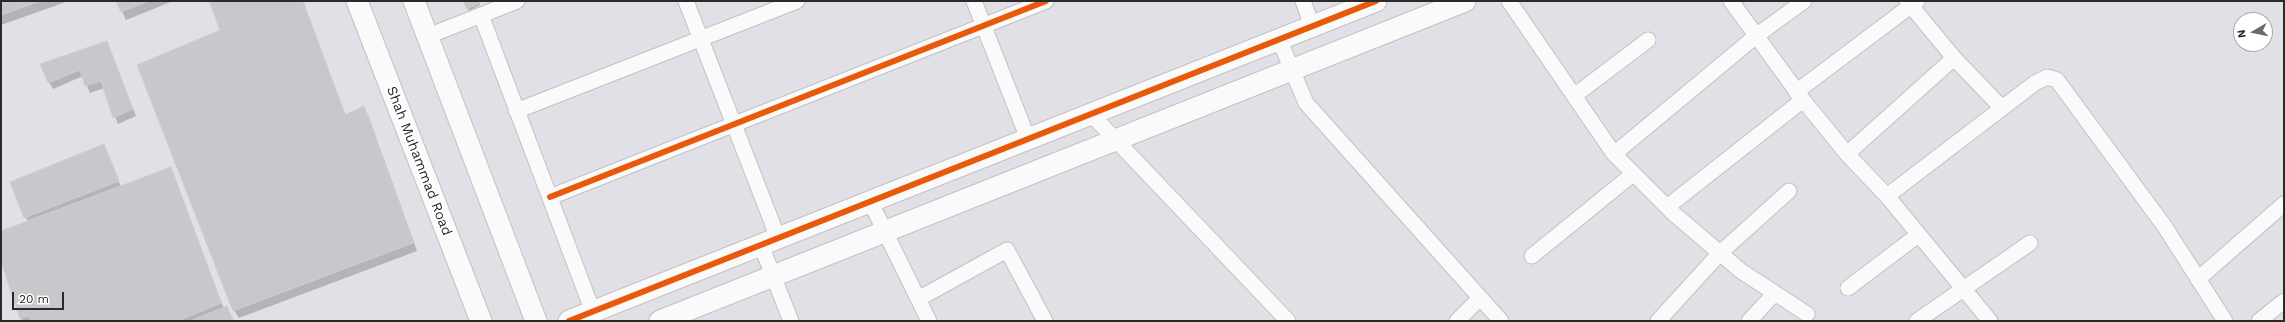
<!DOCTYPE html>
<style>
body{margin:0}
#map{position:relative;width:2285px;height:322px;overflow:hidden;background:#e1e0e7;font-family:"Work Sans",sans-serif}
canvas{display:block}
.frame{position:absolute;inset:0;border:2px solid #2a2a2a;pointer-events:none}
.north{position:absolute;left:2233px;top:12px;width:40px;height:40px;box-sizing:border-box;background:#fff;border:1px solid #aaa;border-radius:50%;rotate:261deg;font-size:11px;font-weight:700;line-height:16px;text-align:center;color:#2a2a2a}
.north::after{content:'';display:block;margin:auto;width:14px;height:18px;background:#6a6a6c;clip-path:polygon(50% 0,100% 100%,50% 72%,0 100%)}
.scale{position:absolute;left:12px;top:292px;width:52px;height:18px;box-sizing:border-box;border:2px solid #2a2a2a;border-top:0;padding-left:5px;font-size:12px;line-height:14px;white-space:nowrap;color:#2a2a2a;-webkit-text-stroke:3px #fff;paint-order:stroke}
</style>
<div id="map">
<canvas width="2285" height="322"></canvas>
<div class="frame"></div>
<div class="north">N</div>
<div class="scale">20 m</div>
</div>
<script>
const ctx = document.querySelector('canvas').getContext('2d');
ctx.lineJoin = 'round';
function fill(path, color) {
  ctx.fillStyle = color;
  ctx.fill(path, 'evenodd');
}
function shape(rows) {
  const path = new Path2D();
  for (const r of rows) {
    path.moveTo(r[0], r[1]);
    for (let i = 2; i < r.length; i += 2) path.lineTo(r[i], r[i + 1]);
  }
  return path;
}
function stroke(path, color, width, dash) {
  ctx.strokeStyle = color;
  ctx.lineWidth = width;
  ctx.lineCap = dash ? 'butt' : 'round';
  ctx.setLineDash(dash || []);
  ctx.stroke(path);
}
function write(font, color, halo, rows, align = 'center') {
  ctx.font = font + ' "Work Sans",sans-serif';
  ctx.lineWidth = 4;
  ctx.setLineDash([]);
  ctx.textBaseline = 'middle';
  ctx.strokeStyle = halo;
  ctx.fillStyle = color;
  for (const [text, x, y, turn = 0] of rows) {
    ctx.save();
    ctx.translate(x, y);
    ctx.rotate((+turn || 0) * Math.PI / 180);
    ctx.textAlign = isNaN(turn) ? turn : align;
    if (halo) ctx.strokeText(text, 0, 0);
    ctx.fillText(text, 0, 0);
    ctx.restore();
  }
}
fill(shape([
 [1,1,66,1,66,2,1,25],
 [117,1,173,1,126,20],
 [210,1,303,1,346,116,363,107,368,115,417,251,239,318,234,310,222,31],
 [478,1,480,5,469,11,465,2],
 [106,42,136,116,118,124,104,88,90,93,83,76,53,89,49,82],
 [104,146,121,187,171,168,224,309,227,307,234,321,22,321,1,258,1,233,28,222,11,182]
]), '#0003');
const building = shape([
 [1,1,41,1,1,15,1,1],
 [116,1,149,1,121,12,116,1],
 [209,1,302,1,345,115,364,106,413,243,233,311,137,65,220,30,209,1],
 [463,1,479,1,480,3,467,9,463,1],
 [107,41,133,109,113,118,101,81,85,86,80,70,48,83,40,64,107,41],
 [104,144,119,181,24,218,10,182,104,144],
 [171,167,221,303,178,321,31,321,29,316,20,319,1,261,1,231,171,167],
 [227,306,233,321,190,321,227,306]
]);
fill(building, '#c8c7cc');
stroke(building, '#cdccd2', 1);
const street = shape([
 [686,1,778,238],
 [974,1,1028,139],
 [1303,1,1312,26],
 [1509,1,1614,154,1673,213,1741,271,1807,314],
 [1731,1,1803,100,1847,154,1887,196,1990,321],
 [1907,1,1954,58,2002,108],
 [481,15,593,312],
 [428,36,517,1],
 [1279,39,1306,103,1501,321],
 [1796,92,1917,1],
 [1574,96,1648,40],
 [516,111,797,1],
 [1091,114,1288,321],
 [1614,154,1756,36,1804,1],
 [1847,154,1954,58],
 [1887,196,2035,83,2047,77,2057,80,2165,227,2225,321],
 [550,197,1046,1],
 [870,201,929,321],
 [1667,207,1803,100],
 [761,245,791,321],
 [1532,256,1633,174],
 [2198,279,2284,204],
 [1848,288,1918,235],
 [918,299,1007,250,1045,321],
 [1457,321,1480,298],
 [1658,321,1720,253,1789,191],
 [1749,321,1775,293],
 [1917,321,2030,243],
 [2259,321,2284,301]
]);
const secondary = shape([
 [357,1,481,321],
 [414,1,536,321],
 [569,321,1376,1],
 [660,321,1465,1]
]);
stroke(street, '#c0c1c1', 17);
stroke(secondary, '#c0c1c1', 23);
stroke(street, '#fafafb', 15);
stroke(secondary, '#fafafb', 21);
stroke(shape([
 [550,197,1046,1],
 [569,321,1376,1]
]), '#e8590c', 6);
write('14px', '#2a2a2a', '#fff', [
 ["Shah Muhammad Road",419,161,69]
]);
</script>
